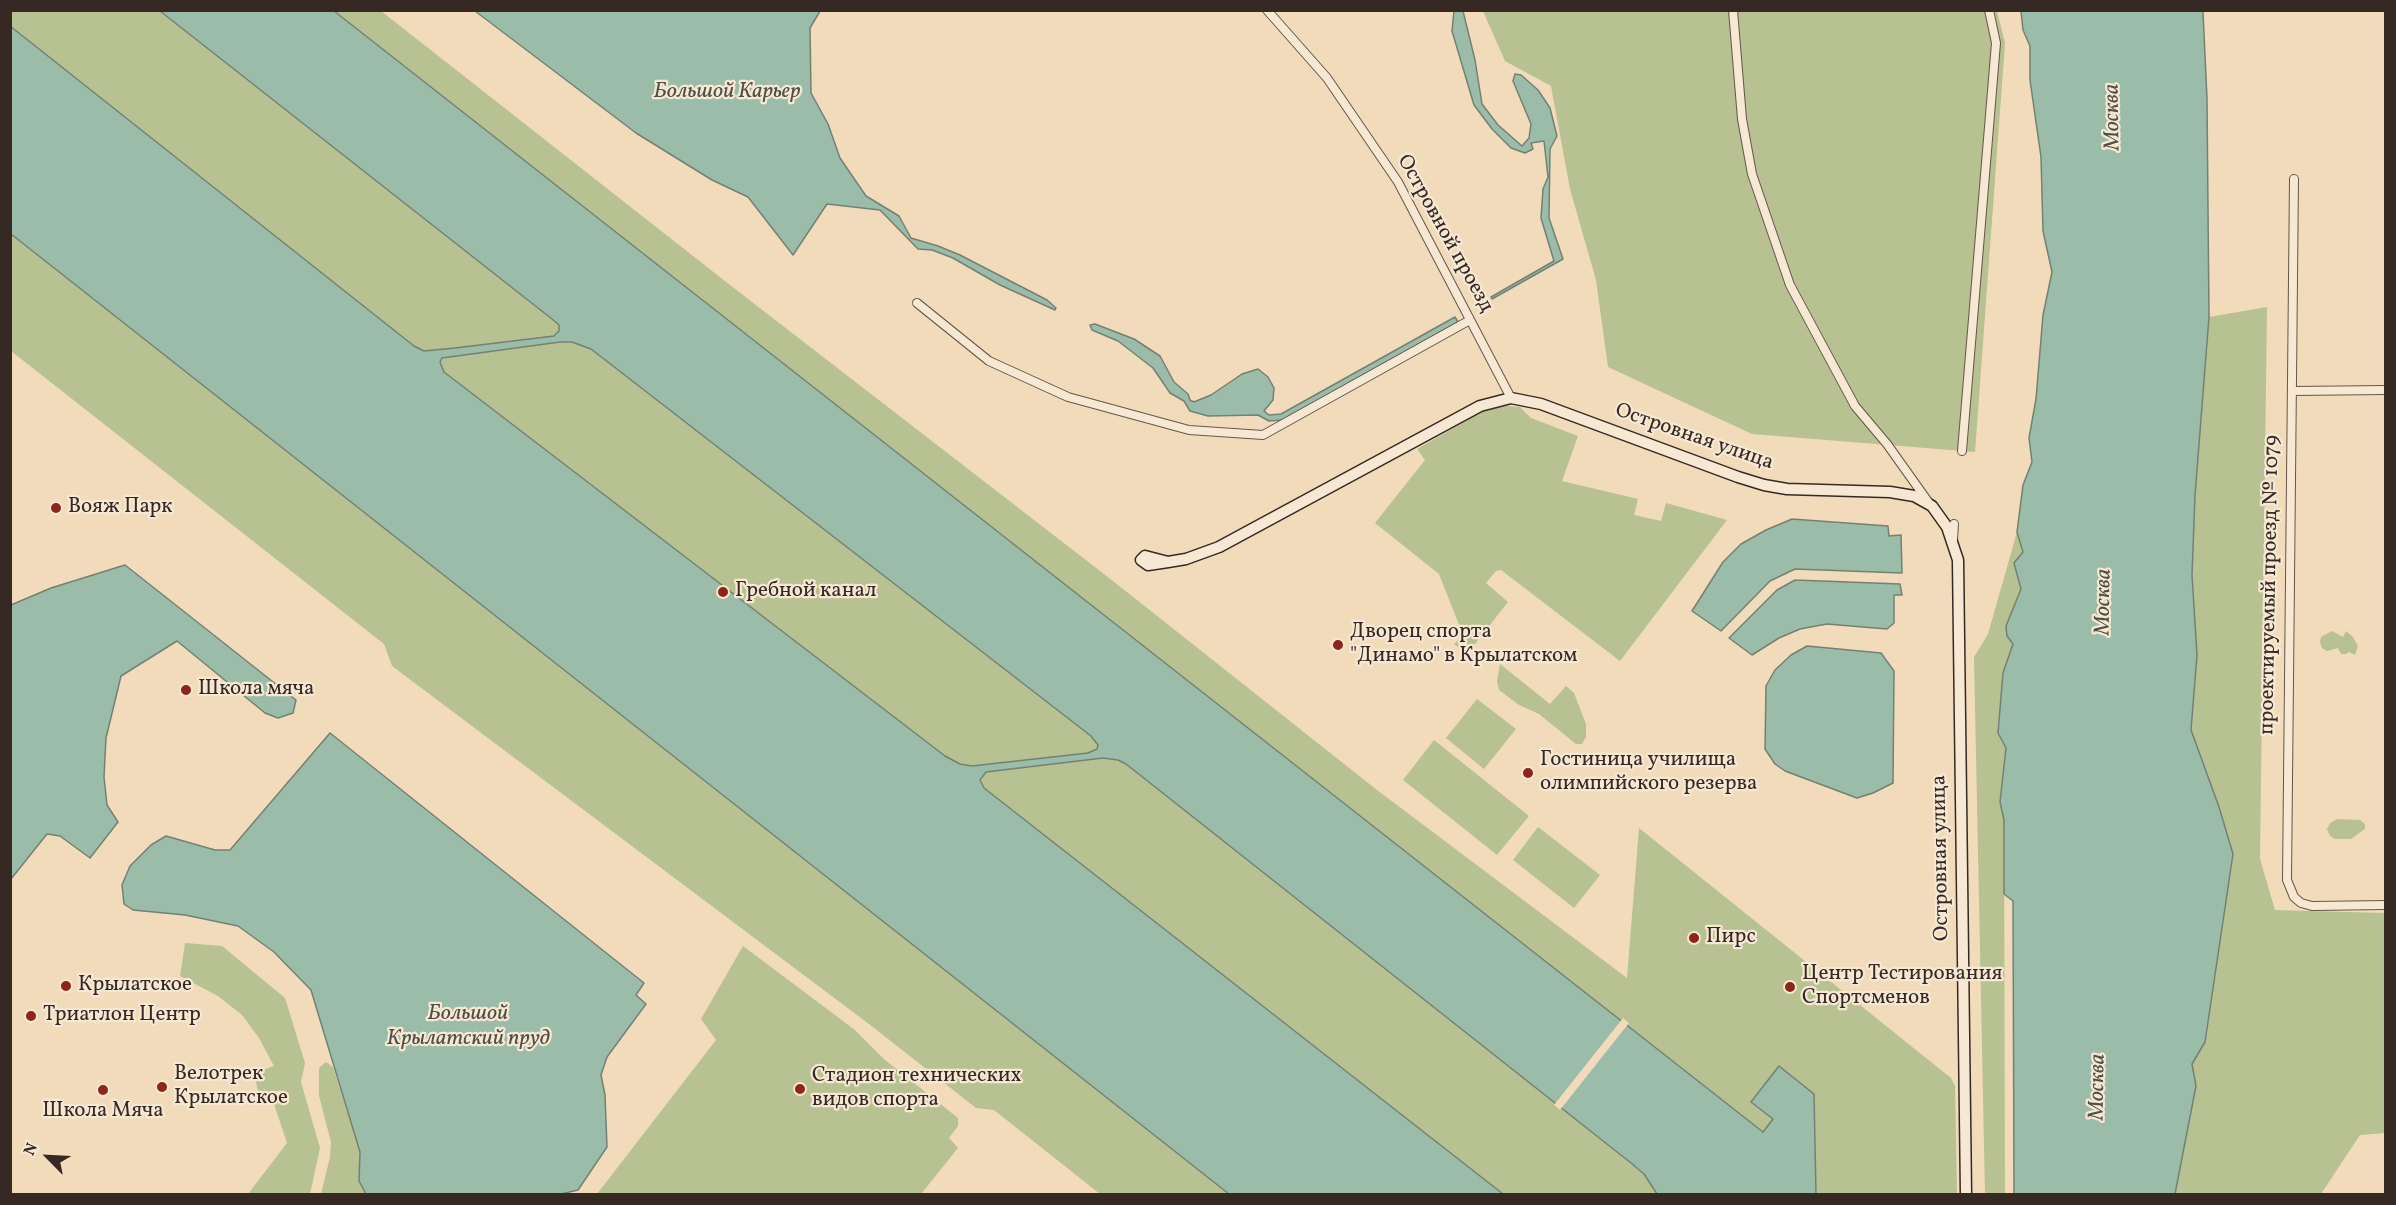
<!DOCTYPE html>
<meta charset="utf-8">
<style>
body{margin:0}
#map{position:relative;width:2396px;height:1205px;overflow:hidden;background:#f1dbbb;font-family:Vollkorn,serif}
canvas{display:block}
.frame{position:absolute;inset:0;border:12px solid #362924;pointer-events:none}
.north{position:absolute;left:18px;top:1127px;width:60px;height:60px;-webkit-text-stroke:4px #f6e8d3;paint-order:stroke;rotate:294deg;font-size:16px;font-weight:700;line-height:24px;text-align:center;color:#362924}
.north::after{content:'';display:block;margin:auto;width:21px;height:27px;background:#362924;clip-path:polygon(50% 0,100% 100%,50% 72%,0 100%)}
</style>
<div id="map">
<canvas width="2396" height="1205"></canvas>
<div class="frame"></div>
<div class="north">N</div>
</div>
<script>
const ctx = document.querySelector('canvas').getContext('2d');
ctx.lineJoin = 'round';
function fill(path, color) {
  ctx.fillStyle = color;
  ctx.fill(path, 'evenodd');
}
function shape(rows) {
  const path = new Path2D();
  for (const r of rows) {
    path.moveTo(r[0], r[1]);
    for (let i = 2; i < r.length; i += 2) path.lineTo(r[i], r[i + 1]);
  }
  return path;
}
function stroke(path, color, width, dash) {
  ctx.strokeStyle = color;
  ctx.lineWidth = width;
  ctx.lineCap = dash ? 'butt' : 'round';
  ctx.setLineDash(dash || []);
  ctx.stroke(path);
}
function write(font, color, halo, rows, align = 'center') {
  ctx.font = font + ' Vollkorn,serif';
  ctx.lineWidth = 4.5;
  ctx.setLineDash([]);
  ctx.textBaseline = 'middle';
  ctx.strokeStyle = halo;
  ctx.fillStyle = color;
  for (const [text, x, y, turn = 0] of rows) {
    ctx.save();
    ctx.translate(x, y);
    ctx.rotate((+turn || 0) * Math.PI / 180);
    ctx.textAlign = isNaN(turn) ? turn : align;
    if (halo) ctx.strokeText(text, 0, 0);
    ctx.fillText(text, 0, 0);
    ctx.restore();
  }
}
fill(shape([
 [10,11,381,11,730,285,1113,581,1377,790,1627,978,1639,828,1951,1078,1955,1086,1957,1194,1100,1194,994,1110,976,1108,869,1024,392,666,384,644,11,351],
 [1483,11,1997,11,2005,43,1975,452,1752,434,1608,367,1596,280,1570,189,1551,86,1505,61],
 [2267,307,2260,859,2275,910,2385,913,2385,1133,2360,1135,2321,1194,2175,1194,2196,1086,2192,1064,2205,1042,2233,854,2219,807,2191,730,2197,655,2192,575,2195,495,2209,317],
 [1507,406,1520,407,1531,418,1578,436,1562,481,1638,499,1634,515,1661,521,1666,503,1727,520,1620,661,1501,570,1496,571,1486,583,1508,602,1467,654,1454,644,1463,635,1439,574,1375,523,1425,460,1417,449,1485,410],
 [2017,532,2023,552,2014,563,2021,589,2006,626,2007,636,2013,644,2003,673,1998,733,2006,748,2000,802,2004,820,2005,1194,1985,1194,1974,657,1988,634],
 [2332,631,2343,637,2346,631,2353,637,2358,646,2355,655,2349,652,2346,654,2341,654,2338,648,2327,651,2322,648,2320,642,2321,637],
 [1500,664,1550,704,1566,686,1574,693,1586,724,1586,737,1582,744,1576,744,1539,714,1519,705,1499,690,1497,681],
 [1477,699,1516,729,1484,769,1446,738],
 [1434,740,1529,816,1497,855,1403,780],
 [2337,819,2360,820,2365,824,2365,829,2351,839,2335,839,2330,836,2327,829,2330,823],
 [1538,827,1600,875,1574,908,1513,860],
 [185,943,222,946,285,998,305,1063,301,1082,320,1148,310,1194,248,1194,287,1143,274,1104,281,1090,259,1096,254,1073,274,1066,259,1038,242,1015,218,996,180,976],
 [743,946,855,1030,885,1060,958,1118,958,1126,949,1138,958,1148,921,1194,597,1194,716,1040,701,1019],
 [326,1062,333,1067,360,1152,359,1181,366,1194,321,1194,330,1157,331,1142,319,1096,319,1068]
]), '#b7c192');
const water = shape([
 [160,11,334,11,1763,1132,1773,1119,1751,1102,1779,1066,1814,1094,1816,1194,1657,1194,1644,1174,1631,1163,1126,764,1118,760,1103,758,986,772,980,780,984,788,1503,1194,1229,1194,11,234,10,26,414,346,424,351,455,348,554,336,559,331,559,325,552,319,160,11],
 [560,342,572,342,591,349,1091,736,1098,745,1097,749,1088,753,972,766,960,764,945,756,444,372,440,362,442,358,560,342],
 [475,11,820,11,810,28,811,93,828,124,840,158,866,196,899,216,911,238,938,246,960,255,1047,300,1056,308,1055,310,1000,285,953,258,932,250,918,249,880,210,827,204,793,255,748,197,712,180,636,133,475,11],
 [1454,11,1463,11,1475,60,1482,104,1498,125,1522,146,1529,138,1531,124,1513,81,1515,74,1521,75,1538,90,1550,108,1557,136,1550,149,1549,218,1563,259,1492,299,1491,297,1554,261,1541,218,1543,189,1548,177,1544,141,1531,143,1533,149,1525,153,1511,148,1492,129,1474,105,1452,31,1454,11],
 [2021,11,2202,10,2203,12,2207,99,2209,317,2195,495,2192,575,2197,655,2191,730,2219,807,2233,854,2205,1042,2192,1064,2196,1086,2175,1194,2014,1194,2013,901,2004,894,2004,820,2000,802,2006,748,1998,733,2003,673,2013,644,2007,636,2006,626,2021,589,2014,563,2023,552,2017,532,2023,485,2032,462,2029,438,2036,399,2043,315,2052,272,2043,231,2041,157,2030,80,2030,46,2023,30,2021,11],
 [1455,317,1458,322,1283,420,1269,421,1258,415,1208,416,1190,411,1184,401,1170,393,1153,368,1118,341,1092,330,1090,325,1095,324,1134,339,1160,356,1174,382,1188,394,1190,400,1194,402,1211,395,1242,374,1258,369,1268,377,1274,388,1273,400,1264,411,1269,415,1281,414,1455,317],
 [1792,519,1888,526,1889,536,1901,535,1902,573,1795,569,1770,581,1721,631,1692,611,1723,562,1741,544,1766,530,1792,519],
 [125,565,296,700,293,713,278,718,265,713,177,641,121,676,106,738,104,777,107,805,118,822,90,858,60,836,47,834,11,879,11,605,51,588,125,565],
 [1795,580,1900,584,1902,595,1894,595,1894,623,1887,629,1827,624,1800,629,1779,638,1752,655,1729,638,1777,590,1795,580],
 [1807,646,1881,653,1894,671,1893,783,1873,793,1857,798,1785,771,1775,764,1765,749,1766,686,1775,670,1791,655,1807,646],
 [330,733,644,983,636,995,646,1004,607,1057,601,1075,605,1095,607,1147,578,1190,561,1194,366,1194,359,1181,360,1152,311,990,274,952,238,926,185,915,133,910,124,904,122,885,130,866,151,845,166,836,215,850,230,850,330,733]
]);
fill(water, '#9cbcaa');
stroke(water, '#738174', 1.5);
fill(shape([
 [1623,1018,1629,1023,1560,1110,1554,1105]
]), '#f1dbbb');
const street = shape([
 [1267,10,1327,78,1398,182,1511,398],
 [1733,10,1742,119,1752,174,1790,285,1855,406,1887,444,1929,503],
 [2294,179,2287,880,2294,897,2301,903,2312,906,2386,905],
 [917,303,989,361,1068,397,1189,430,1263,435,1470,320],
 [2292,391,2386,390],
 [1962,451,1996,43,1989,10],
 [1953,540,1954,524]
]);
const secondary = shape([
 [1168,562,1145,556,1141,560,1148,565,1168,562,1186,559,1219,547,1480,406,1511,398,1541,404,1738,477,1764,485,1787,489,1890,492,1914,496,1932,506,1947,527,1958,560,1966,1194]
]);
stroke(street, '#65564a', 10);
stroke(secondary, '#362924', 13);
stroke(street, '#f6e8d3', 8);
stroke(secondary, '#f6e8d3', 10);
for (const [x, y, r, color] of [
 [56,508,6,"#8f2418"],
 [723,592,6,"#8f2418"],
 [1338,645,6,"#8f2418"],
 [186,690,6,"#8f2418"],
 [1528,773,6,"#8f2418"],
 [1694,938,6,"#8f2418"],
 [66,986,6,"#8f2418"],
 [1790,987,6,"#8f2418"],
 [31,1016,6,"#8f2418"],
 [162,1087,6,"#8f2418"],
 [800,1089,6,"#8f2418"],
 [103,1090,6,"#8f2418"]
]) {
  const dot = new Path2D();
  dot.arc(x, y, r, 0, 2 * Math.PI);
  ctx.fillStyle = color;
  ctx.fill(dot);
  stroke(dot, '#f6e8d3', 2);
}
write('21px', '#362924', '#f6e8d3', [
 ["Островной проезд",1444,234,61],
 ["Островная улица",1694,438,19],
 ["проектируемый проезд № 1079",2271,585,-89],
 ["Островная улица",1942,858,-91]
]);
write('21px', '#362924', '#f6e8d3', [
 ["Вояж Парк",68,508],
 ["Гребной канал",735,592],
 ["Дворец спорта",1350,633],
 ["\"Динамо\" в Крылатском",1350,657],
 ["Школа мяча",198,690],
 ["Гостиница училища",1540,761],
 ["олимпийского резерва",1540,785],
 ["Пирс",1706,938],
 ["Центр Тестирования",1802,975],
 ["Спортсменов",1802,999],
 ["Крылатское",78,986],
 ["Триатлон Центр",43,1016],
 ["Велотрек",174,1075],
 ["Крылатское",174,1099],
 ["Стадион технических",812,1077],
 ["видов спорта",812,1101],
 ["Школа Мяча",103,1112,"center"]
], 'left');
write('italic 22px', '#504e46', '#f6e8d3', [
 ["Большой Карьер",727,93],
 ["Москва",2114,117,-91],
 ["Москва",2105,602,-89],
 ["Большой",468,1015],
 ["Крылатский пруд",468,1040],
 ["Москва",2099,1087,-89]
]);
</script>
